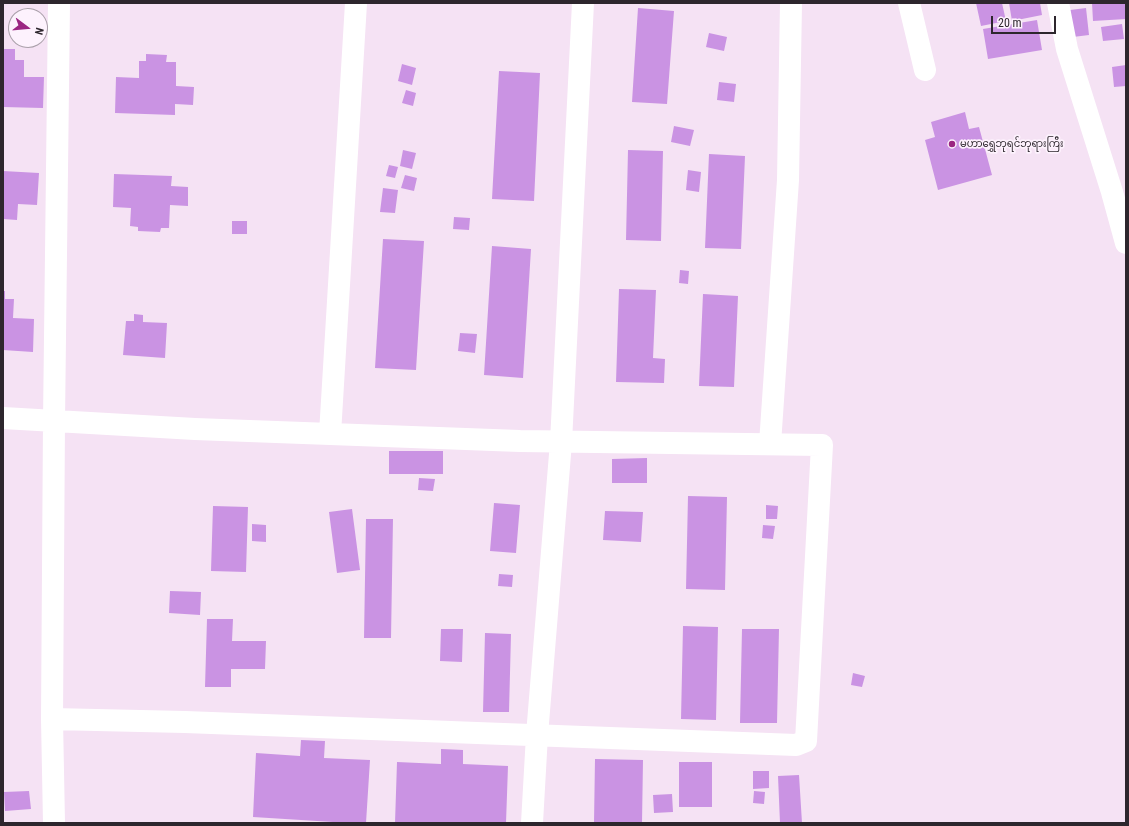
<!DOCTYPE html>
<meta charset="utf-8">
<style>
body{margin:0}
#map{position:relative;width:1129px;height:826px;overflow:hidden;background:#f5e2f4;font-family:"Roboto Condensed",sans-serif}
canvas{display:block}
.frame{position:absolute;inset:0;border:4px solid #2d262d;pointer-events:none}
.north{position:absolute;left:8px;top:8px;width:40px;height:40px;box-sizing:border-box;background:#fdf2fd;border:1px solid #aaa0aa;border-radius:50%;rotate:106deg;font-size:11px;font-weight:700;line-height:16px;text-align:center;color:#2d262d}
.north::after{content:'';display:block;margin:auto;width:14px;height:18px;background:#9b2682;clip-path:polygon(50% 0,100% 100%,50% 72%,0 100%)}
.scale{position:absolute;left:991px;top:16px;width:65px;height:18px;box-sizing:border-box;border:2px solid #2d262d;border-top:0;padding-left:5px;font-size:12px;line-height:14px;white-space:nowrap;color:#2d262d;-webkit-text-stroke:3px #fdf2fd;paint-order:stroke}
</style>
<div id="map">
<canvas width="1129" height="826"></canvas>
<div class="frame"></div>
<div class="north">N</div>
<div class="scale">20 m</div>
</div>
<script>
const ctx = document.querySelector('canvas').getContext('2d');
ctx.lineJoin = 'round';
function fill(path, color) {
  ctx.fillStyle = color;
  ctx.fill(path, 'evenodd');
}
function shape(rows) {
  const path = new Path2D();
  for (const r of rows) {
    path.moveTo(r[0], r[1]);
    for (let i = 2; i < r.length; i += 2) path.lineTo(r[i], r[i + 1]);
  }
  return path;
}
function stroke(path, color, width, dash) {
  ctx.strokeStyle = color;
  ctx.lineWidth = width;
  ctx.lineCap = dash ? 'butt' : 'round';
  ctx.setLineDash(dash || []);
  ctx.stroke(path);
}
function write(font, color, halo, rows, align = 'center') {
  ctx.font = font + ' "Roboto Condensed","Noto Sans Myanmar",sans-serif';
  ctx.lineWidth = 3.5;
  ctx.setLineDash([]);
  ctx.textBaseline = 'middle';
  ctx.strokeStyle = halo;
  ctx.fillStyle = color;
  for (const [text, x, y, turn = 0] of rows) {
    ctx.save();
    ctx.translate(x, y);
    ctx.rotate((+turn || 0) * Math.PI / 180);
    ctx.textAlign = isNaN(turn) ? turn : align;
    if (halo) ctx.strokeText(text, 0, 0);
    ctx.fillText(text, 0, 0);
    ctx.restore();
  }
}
fill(shape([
 [976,3,1002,3,1006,21,981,26],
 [1009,3,1040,3,1042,15,1012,21],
 [1092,3,1126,3,1126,19,1093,21],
 [638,8,674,11,667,104,632,102],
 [1086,8,1089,35,1073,37,1070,10],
 [1037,20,1042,50,988,59,983,29],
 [1122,24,1124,39,1103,41,1101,27],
 [709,33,727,37,724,51,706,47],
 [3,49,15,49,15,60,24,60,24,77,44,77,43,108,3,107],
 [146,54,167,55,166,62,176,62,176,86,194,87,193,105,175,104,175,115,115,113,116,77,139,78,139,61,146,61],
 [402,64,416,68,412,85,398,81],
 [1126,65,1126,86,1114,87,1112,67],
 [499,71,540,73,534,201,492,199],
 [719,82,736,84,734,102,717,100],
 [406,90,416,93,413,106,402,103],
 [965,112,969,129,979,127,992,175,938,190,925,140,935,137,931,122],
 [674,126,694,130,690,146,671,142],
 [403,150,416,153,412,169,400,166],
 [628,150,663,151,661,241,626,240],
 [709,154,745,156,741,249,705,248],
 [389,165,398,167,395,178,386,176],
 [688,170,701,172,699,192,686,190],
 [3,171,39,173,37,205,18,204,17,220,3,219],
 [114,174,172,176,171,186,188,187,188,206,170,205,169,228,161,228,160,232,138,231,138,227,130,226,131,208,113,207],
 [405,175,417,178,414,191,401,188],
 [383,188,398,190,395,213,380,212],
 [454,217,470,218,469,230,453,229],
 [232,221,247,221,247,234,232,234],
 [383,239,424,241,416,370,375,368],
 [492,246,531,249,523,378,484,375],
 [680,270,689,271,688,284,679,283],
 [619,289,656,290,653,358,665,359,664,383,616,382],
 [3,291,5,291,5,299,14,299,13,318,34,319,33,352,3,350],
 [703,294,738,296,734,387,699,386],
 [134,314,143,315,143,322,167,323,165,358,123,355,126,321,134,321],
 [460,333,477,334,475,353,458,351],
 [389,451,443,451,443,474,389,474],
 [647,458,647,483,612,483,612,459],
 [419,478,435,479,433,491,418,490],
 [688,496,727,497,725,590,686,589],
 [494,503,520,505,516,553,490,551],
 [766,505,778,506,777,519,766,519],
 [213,506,248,507,246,572,211,571],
 [352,509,360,570,337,573,329,512],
 [605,511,643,512,641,542,603,540],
 [366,519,393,519,391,638,364,638],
 [252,524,266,525,266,542,252,541],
 [763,525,775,526,773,539,762,538],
 [499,574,513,575,512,587,498,586],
 [170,591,201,592,200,615,169,613],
 [207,619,233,619,232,641,266,641,265,669,231,669,231,687,205,687],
 [683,626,718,627,716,720,681,719],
 [441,629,463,629,462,662,440,661],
 [742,629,779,629,777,723,740,723],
 [485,633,511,634,509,712,483,712],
 [853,673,865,676,862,687,851,685],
 [301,740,325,741,324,758,370,760,366,823,349,823,253,817,256,753,300,756],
 [441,749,463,750,463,764,508,766,506,823,395,823,397,762,441,764],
 [595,759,643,760,642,823,594,823],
 [679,762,712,762,712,807,679,807],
 [753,771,769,771,769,788,753,789],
 [799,775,802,823,780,823,778,776],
 [29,791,31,809,5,811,4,792],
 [754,791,765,792,764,804,753,803],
 [672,794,673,812,654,813,653,795]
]), '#ca93e3');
stroke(shape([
 [909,3,925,70],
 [1058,3,1067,49,1112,192,1126,243],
 [3,418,195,429,520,441,822,445,806,741,796,745,185,722,52,719],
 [330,434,356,3],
 [770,444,788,180,791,3],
 [54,823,52,719,54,421,59,3],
 [532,823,537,735,561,442,583,3]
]), '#fff', 22);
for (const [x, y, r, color] of [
 [952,144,4,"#9b2682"]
]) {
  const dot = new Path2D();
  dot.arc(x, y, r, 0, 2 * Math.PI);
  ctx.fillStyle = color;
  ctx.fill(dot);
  stroke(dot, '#fdf2fd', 1.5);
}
write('10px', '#2d262d', '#fdf2fd', [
 ["မဟာရွှေဘုရင်ဘုရားကြီး",960,144]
], 'left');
</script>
